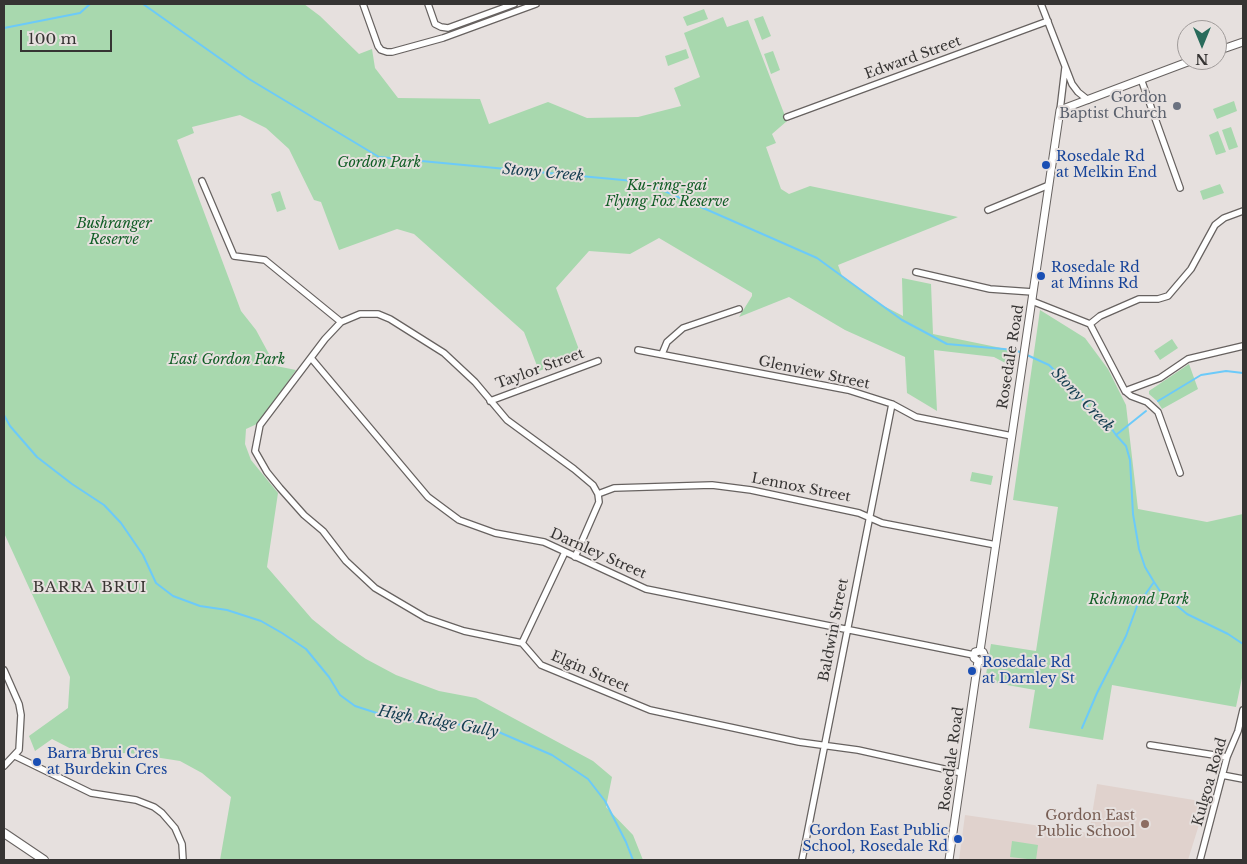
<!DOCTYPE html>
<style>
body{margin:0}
#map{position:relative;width:1247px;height:864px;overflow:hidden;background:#e6e0de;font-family:"Libre Baskerville",serif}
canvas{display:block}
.frame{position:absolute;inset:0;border:5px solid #363433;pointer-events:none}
.north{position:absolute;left:1177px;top:20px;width:50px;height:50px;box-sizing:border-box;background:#e6e0de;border:1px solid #a09b9a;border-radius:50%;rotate:180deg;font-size:14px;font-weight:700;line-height:20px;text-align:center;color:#363433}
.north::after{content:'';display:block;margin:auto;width:18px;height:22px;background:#296b5b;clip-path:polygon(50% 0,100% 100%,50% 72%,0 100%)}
.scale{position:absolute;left:20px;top:30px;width:92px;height:22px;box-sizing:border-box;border:2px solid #363433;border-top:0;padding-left:6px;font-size:15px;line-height:18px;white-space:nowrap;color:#363433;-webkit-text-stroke:4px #e6e0de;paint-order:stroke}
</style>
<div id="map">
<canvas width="1247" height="864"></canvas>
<div class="frame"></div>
<div class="north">N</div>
<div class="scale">100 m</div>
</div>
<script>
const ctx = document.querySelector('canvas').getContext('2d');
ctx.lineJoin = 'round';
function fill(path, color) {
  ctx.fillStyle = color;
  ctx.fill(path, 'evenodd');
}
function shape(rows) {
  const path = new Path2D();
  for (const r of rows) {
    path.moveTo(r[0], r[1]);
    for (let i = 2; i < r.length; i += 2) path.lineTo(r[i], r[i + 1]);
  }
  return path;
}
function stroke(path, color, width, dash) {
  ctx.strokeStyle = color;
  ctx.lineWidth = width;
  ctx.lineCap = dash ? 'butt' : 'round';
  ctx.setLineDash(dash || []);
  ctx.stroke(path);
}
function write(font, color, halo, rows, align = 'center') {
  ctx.font = font + ' "Libre Baskerville",serif';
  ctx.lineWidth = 4;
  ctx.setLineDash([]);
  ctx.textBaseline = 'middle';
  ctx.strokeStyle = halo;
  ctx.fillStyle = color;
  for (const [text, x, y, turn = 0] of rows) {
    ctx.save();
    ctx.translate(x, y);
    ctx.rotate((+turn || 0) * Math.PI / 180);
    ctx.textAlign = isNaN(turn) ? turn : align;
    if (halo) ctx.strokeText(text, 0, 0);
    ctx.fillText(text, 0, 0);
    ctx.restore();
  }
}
fill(shape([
 [1097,784,1206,802,1188,860,959,860,965,815,1089,833]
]), '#e0d2cd');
fill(shape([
 [4,4,304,4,320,16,359,54,372,49,375,68,398,98,480,99,489,124,548,102,587,118,638,117,681,106,674,88,700,77,684,33,723,17,727,27,748,20,787,121,772,134,776,143,766,147,781,189,789,194,810,186,958,217,838,265,842,276,880,304,903,316,902,278,931,284,933,334,1016,351,1013,367,994,357,934,350,937,411,907,393,905,357,845,330,789,297,739,317,752,296,752,293,659,238,630,254,589,251,556,288,581,355,539,371,524,332,414,234,397,229,339,250,321,202,314,200,289,149,266,128,240,115,192,127,194,133,177,140,241,311,256,330,269,354,270,360,276,366,296,370,259,423,246,429,245,444,251,460,278,493,267,567,312,619,338,640,366,659,396,675,439,691,476,698,593,761,612,777,606,807,633,835,643,860,220,860,231,797,202,773,180,761,129,753,81,754,52,739,35,751,29,736,68,708,70,677,4,533],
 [704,9,708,19,687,26,683,17],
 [763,16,771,36,762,40,754,19],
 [686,49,689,58,668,66,665,56],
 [773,51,780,70,771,74,764,54],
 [1234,101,1237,111,1217,119,1213,109],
 [1231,127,1238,147,1229,150,1222,130],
 [1218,131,1226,152,1216,155,1209,135],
 [1220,184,1224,193,1203,200,1200,191],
 [280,191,286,209,277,212,271,194],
 [1040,310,1085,338,1108,369,1126,405,1138,509,1207,522,1243,514,1243,673,1236,707,1112,685,1103,740,1029,728,1035,690,985,681,991,644,1036,651,1058,507,1013,500],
 [1172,339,1178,348,1160,360,1154,351],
 [1189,364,1198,389,1162,409,1157,401,1149,394,1149,391],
 [972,472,993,476,991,485,970,481],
 [1012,841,1038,845,1036,860,1010,857]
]), '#a8d8ae');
stroke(shape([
 [143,4,249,79,379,157,644,182,817,258,902,320,947,344,1015,350,1022,353],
 [4,28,80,13,90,4],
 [1027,355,1049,365,1082,398,1089,410,1107,422,1116,435,1146,411],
 [1158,401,1201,375,1226,371,1243,373],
 [4,415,10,426,37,457,72,484,104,505,121,523,143,555,156,583,173,596,200,606,227,610,261,621,282,633,306,649,329,677,340,695,355,706,383,715,417,722,456,724,494,730,552,755,588,779,605,801,626,842,633,860],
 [1154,582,1162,594],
 [1164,595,1187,614,1228,634,1243,644],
 [1082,728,1097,693,1126,636,1137,606,1154,582,1145,567,1139,549,1133,514,1130,460,1126,446,1116,435]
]), '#6ccaf9', 2);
const minor = shape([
 [363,4,378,46,381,50,387,52,392,52,443,38,536,4],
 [428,4,435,24,441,27,448,28,514,4],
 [1041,4,1072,84,1078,92,1088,100],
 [1141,79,1180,188],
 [1060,110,1065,68],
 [787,117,1048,21],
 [202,181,234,256,265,260,341,322,360,314,378,314,390,319,444,353,475,382,507,420,574,469,593,485,598,494,599,502,575,557],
 [988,210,1049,185],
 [916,272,990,289,1033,292],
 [1032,301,1090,324,1125,391,1131,396,1147,402,1158,412,1180,473],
 [341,322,325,339,260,425,255,451,267,472,280,488,304,515,323,531,346,561,375,588,426,618,464,631,522,643,541,665,650,710,799,742,858,750,962,773],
 [1090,324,1100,316,1139,299,1158,299,1168,296,1191,269,1215,225,1224,218,1243,211],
 [638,350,848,390,892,404,916,417,1012,436],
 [662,354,667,342,683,328,739,309],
 [311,358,428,497,459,520,495,533,544,542,646,589,974,655],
 [1125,391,1160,378,1188,359,1243,346],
 [490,401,598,361],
 [598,494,614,488,712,485,751,490,859,513,882,523,996,545],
 [522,643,565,552],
 [4,670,19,704,21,715,19,750,4,766],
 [1150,745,1227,757],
 [15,756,91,793,136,800,154,807,162,813,175,828,182,844,183,860],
 [1222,775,1243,779],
 [802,860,892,404],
 [1200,860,1227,757,1238,731,1243,710]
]);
const tertiary = shape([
 [1217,51,1243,42],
 [980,651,1060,110,1193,60],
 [978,661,982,661,985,657,983,652,980,651],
 [978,661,974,658,974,655,975,652,980,651],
 [949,860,978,661]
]);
const secondary = shape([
 [4,833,44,860]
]);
stroke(minor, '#676260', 8);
stroke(tertiary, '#676260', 9);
stroke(secondary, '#676260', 10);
stroke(minor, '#fff', 5.5);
stroke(tertiary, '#fff', 7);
stroke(secondary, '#fff', 8);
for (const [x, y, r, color] of [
 [1177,106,5,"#6b7280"],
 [1046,165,5,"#1a4fb4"],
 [1041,276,5,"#1a4fb4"],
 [972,671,5,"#1a4fb4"],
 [37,762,5,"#1a4fb4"],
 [1145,824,5,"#8d6e63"],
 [958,839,5,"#1a4fb4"]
]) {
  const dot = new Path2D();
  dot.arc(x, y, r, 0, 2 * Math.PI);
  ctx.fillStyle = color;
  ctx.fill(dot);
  stroke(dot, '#e6e0de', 2);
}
write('14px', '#363433', '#e6e0de', [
 ["Edward Street",913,58,-20],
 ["Rosedale Road",1011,357,-81],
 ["Taylor Street",540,369,-20],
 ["Glenview Street",814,373,12],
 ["Lennox Street",801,488,11],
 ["Darnley Street",598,554,24],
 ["Baldwin Street",834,630,-79],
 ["Elgin Street",590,672,23],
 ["Rosedale Road",952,759,-82],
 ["Kulgoa Road",1210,782,-74]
]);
write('14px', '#5b616d', '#e6e0de', [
 ["Gordon",1167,98],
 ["Baptist Church",1167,114]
], 'right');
write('14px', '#164399', '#e6e0de', [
 ["Rosedale Rd",1056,157],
 ["at Melkin End",1056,173],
 ["Rosedale Rd",1051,268],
 ["at Minns Rd",1051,284],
 ["Rosedale Rd",982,663],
 ["at Darnley St",982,679],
 ["Barra Brui Cres",47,754],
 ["at Burdekin Cres",47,770],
 ["Gordon East Public",948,831,"right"],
 ["School, Rosedale Rd",948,847,"right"]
], 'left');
write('italic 14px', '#125e27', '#e6e0de', [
 ["Gordon Park",379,163],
 ["Ku-ring-gai",667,186],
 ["Flying Fox Reserve",667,202],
 ["Bushranger",114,224],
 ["Reserve",114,240],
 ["East Gordon Park",227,360],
 ["Richmond Park",1139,600]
]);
write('14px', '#785e54', '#e6e0de', [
 ["Gordon East",1135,816],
 ["Public School",1135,832]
], 'right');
write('italic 15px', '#133d50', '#e6e0de', [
 ["Stony Creek",543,173,5],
 ["Stony Creek",1082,400,46],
 ["High Ridge Gully",438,722,10]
]);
ctx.letterSpacing = '1px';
write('15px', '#3a3533', '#e6e0de', [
 ["BARRA BRUI",90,588]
]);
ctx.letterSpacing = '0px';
</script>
